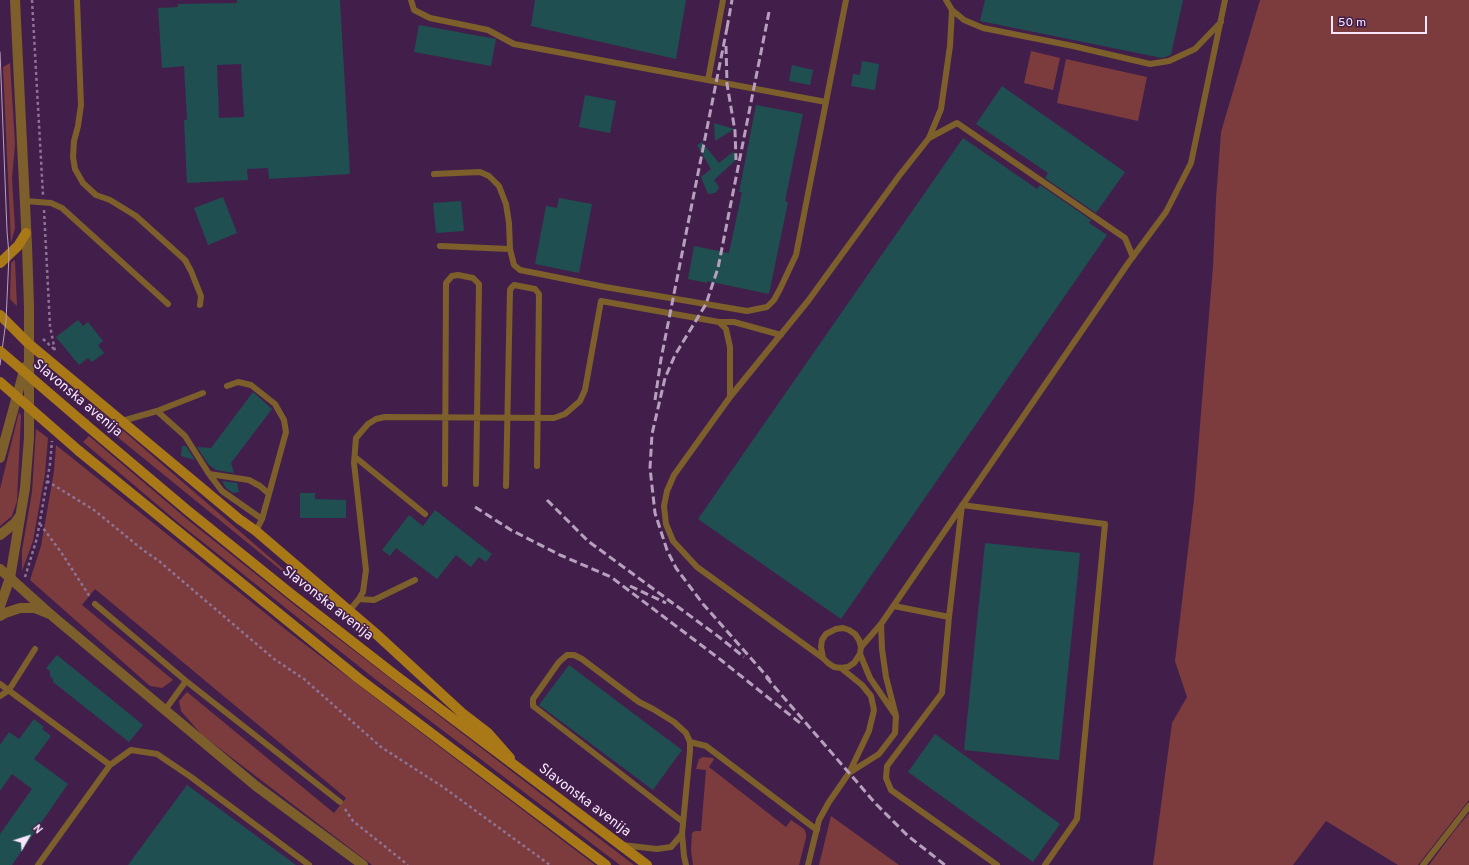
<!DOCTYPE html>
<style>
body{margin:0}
#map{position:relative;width:1469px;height:865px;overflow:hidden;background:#421f4a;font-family:Overpass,sans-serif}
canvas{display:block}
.north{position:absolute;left:8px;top:817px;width:40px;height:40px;-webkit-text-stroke:3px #421f4a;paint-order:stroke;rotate:51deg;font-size:11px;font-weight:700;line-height:16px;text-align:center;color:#f8e7fc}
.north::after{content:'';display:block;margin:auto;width:14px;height:18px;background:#f8e7fc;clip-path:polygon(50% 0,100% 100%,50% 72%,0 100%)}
.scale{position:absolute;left:1331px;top:16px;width:96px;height:18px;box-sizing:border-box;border:2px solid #f8e7fc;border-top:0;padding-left:5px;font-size:12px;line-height:14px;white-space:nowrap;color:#f8e7fc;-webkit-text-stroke:3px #421f4a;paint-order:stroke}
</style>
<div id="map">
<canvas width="1469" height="865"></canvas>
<div class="north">N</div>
<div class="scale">50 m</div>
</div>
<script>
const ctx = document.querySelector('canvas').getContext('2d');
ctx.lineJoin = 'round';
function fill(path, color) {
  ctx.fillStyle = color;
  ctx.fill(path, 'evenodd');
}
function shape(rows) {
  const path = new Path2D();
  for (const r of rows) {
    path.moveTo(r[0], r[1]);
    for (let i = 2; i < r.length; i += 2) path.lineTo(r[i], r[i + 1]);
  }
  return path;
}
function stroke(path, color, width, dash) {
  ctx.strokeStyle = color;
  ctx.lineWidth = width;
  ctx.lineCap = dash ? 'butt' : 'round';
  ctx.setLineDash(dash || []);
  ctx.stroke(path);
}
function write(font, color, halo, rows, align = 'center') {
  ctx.font = font + ' Overpass,sans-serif';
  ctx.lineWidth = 3;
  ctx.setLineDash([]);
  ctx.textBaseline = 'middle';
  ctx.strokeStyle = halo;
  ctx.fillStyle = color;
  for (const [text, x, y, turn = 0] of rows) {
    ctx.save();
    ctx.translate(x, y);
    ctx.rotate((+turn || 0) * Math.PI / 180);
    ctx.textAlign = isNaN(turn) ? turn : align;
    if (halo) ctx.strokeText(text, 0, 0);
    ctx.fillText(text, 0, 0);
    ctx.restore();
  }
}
fill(shape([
 [1260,0,1469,0,1469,800,1418,865,1398,865,1326,821,1293,865,1153,865,1172,723,1187,697,1175,661,1194,499,1213,266,1216,199,1221,132],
 [1031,51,1060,58,1053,90,1024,83],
 [1066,59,1147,77,1138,121,1057,103],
 [10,63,15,144,12,179,15,228,11,243,3,67],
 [14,260,15,261,17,306,10,299,11,263],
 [92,408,97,408,340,618,99,422,89,411],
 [19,412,21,416,17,501,12,516,0,526,0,489],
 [36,429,48,438,45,474,33,541,22,571,22,550,32,492],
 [89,436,188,520,297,607,634,865,620,865,375,679,180,524,83,442],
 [56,445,290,633,595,865,372,865,202,735,181,711,179,701,187,692,334,813,346,798,95,589,82,605,173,680,162,688,150,686,30,580,41,546,54,471],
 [703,757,713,758,714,759,709,767,786,827,791,820,804,829,806,833,806,838,799,865,693,865,691,850,692,833,695,831,701,831,706,770,696,769,699,759],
 [1469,813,1469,865,1429,865,1452,834],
 [831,816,899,865,819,865]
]), '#7c3b3d');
fill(shape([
 [237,0,340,0,350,174,269,179,268,168,247,169,248,180,187,183,184,120,187,120,184,66,162,68,158,8,178,7,178,4,237,3],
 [241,64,244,117,219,118,217,65],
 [535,0,686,0,676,59,531,26],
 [985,0,1183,0,1171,55,1162,58,980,21],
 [419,25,496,39,491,66,414,52],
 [862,61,879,64,875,90,851,86,853,74,860,75],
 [792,65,813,70,810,85,789,81],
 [1002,86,1125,172,1096,213,1045,178,1048,173,976,124],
 [585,95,616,101,610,133,579,127],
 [756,105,803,114,785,201,788,202,769,294,707,281,707,283,688,279,694,246,729,253,742,192,739,192],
 [714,123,734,129,715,141],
 [963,138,1037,189,1040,185,1091,220,1089,223,1107,235,841,619,698,519],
 [702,142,719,163,733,152,738,158,714,180,719,187,717,191,715,193,708,194,701,177,711,169,697,145],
 [223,197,237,233,208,245,194,208],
 [559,198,592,204,579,273,535,264,546,206,557,208],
 [461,201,464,231,436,233,433,203],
 [78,320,83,326,88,322,103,341,98,345,104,353,92,362,88,358,79,365,56,337],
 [253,392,272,409,231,463,234,473,216,470,208,464,197,447,211,448],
 [182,446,186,446,195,460,181,456],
 [222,481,237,483,239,492,233,493,226,488],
 [300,493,315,493,315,499,346,500,346,518,300,518],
 [435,510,492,554,486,562,479,557,471,567,456,555,437,579,396,548,390,556,382,550,409,515,423,526],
 [985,543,1080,553,1059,760,964,750],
 [57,655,143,725,129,742,53,682,53,679,50,676,50,671,46,668],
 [569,665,682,750,653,790,539,705],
 [34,719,44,727,42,729,51,736,34,759,68,784,12,865,0,865,0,834,32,789,12,774,0,791,0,745,9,732,19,739],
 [935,734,1060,824,1033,862,908,772],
 [187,785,296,865,128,865]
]), '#1f4f51');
stroke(shape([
 [32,0,43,195],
 [44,210,50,326,55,351],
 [43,339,54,349],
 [47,481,94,510,143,550,159,561,274,659,304,679,381,747,443,787,550,865],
 [40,524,61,552,90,597],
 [25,577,37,538,50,464,52,441],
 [345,809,353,821,408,865]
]), '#8e7395', 2.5, [3, 3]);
stroke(shape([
 [77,0,81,105,78,126,74,141,73,157,75,169,83,183,96,195,110,200,136,216,185,260,191,271,201,296,200,305],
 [411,0,414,10,430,18,488,30,514,44,826,102],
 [946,0,952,10,964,20,983,28,1073,46,1150,64,1169,61,1195,49,1221,22],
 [708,80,723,0],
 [929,138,957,123,1125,238,1133,257],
 [434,174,480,172,489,176,499,186,506,204,509,223,510,249],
 [25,201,51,203,62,208,168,304],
 [440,246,510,249,514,265,520,270,605,287,747,311,767,307,774,300,780,289,796,255,846,0],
 [719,322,734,322,781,335],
 [227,386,238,382,251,385,275,404,284,420,286,432,269,494],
 [157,411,203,393],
 [122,421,157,411,185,436,209,474,249,480,260,486,269,494,262,519,256,531],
 [355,457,425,514],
 [209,474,222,491,262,519],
 [445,484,446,283,452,276,458,275,473,278,479,284,476,484],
 [506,486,510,290,512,287,514,285,535,289,539,294,537,466],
 [359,599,374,600,415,580],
 [95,604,186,681,165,710],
 [894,606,949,617],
 [349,611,359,599,363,592,366,570,354,463,356,438,368,424,376,419,385,417,554,418,565,414,580,401,585,390,601,301,719,322,726,329,730,347,730,397],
 [861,647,881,624,1129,262,1166,212,1191,163,1225,0],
 [860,654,854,663,848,667,841,668,834,667,828,663,823,658,821,647,822,640,826,634,836,629,843,628,849,630,855,634,859,640,861,647,860,654,870,678,896,716],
 [823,658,697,567,673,541,666,524,664,506,667,491,674,475,730,397,808,301,899,176,929,138,941,109,950,46,952,10],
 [186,681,340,802],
 [0,684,110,765,38,865],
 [0,696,9,690,35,649],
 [690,742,706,746,817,830],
 [110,765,131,750,157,754,191,777,309,865],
 [849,773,879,754,895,733,896,716,886,677,882,649,881,624],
 [682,834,690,751,690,742,686,733,674,722,653,709,639,702,582,659,574,655,567,655,559,662,533,699,533,706,683,822],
 [622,845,657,849,671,847,682,834,684,856,686,865],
 [808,865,819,820,829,802,849,773,869,731,874,710,871,696,862,685,841,668],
 [997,865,891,790,886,778,887,766,942,693,949,617,962,505,1105,524,1077,819,1045,865],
 [1423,865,1469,806]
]), '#7d5f2b', 6);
stroke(shape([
 [0,569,50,614,256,786,363,865]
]), '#7d5f2b', 10);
stroke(shape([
 [0,458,25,367],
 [0,535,15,523,20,516],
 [0,606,10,578,25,488,29,438,29,307,27,245,15,0],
 [0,616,5,613,20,608,35,608,50,614]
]), '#7d5f2b', 10);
stroke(shape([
 [0,263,18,246,26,233],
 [0,315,28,343,239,519,256,531,374,632,462,713,488,733,510,758],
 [85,424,187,510,291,594,395,675,647,865],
 [79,451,358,678,606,865]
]), '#a87916', 10);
stroke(shape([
 [0,52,7,231,9,255,6,321,0,365]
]), '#b7a0bd', 1);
stroke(shape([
 [769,12,718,268,706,304,675,355,665,378,652,434,650,468,655,513,667,550,676,568,703,604,770,680],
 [727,28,732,0],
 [726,46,727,84,735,131,736,160],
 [655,400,661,359,728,23],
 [547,500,588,541,719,637,744,657],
 [475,507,511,530,560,555,611,577,721,660,800,723],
 [630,586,666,603],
 [766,677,876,804,908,836,945,865]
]), '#b7a0bd', 3, [8, 4]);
stroke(shape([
 [0,351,85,424],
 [0,382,79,451]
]), '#a87916', 10);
write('14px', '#f8e7fc', '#421f4a', [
 ["Slavonska avenija",77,399,40],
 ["Slavonska avenija",327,604,38],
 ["Slavonska avenija",584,801,37]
]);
</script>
